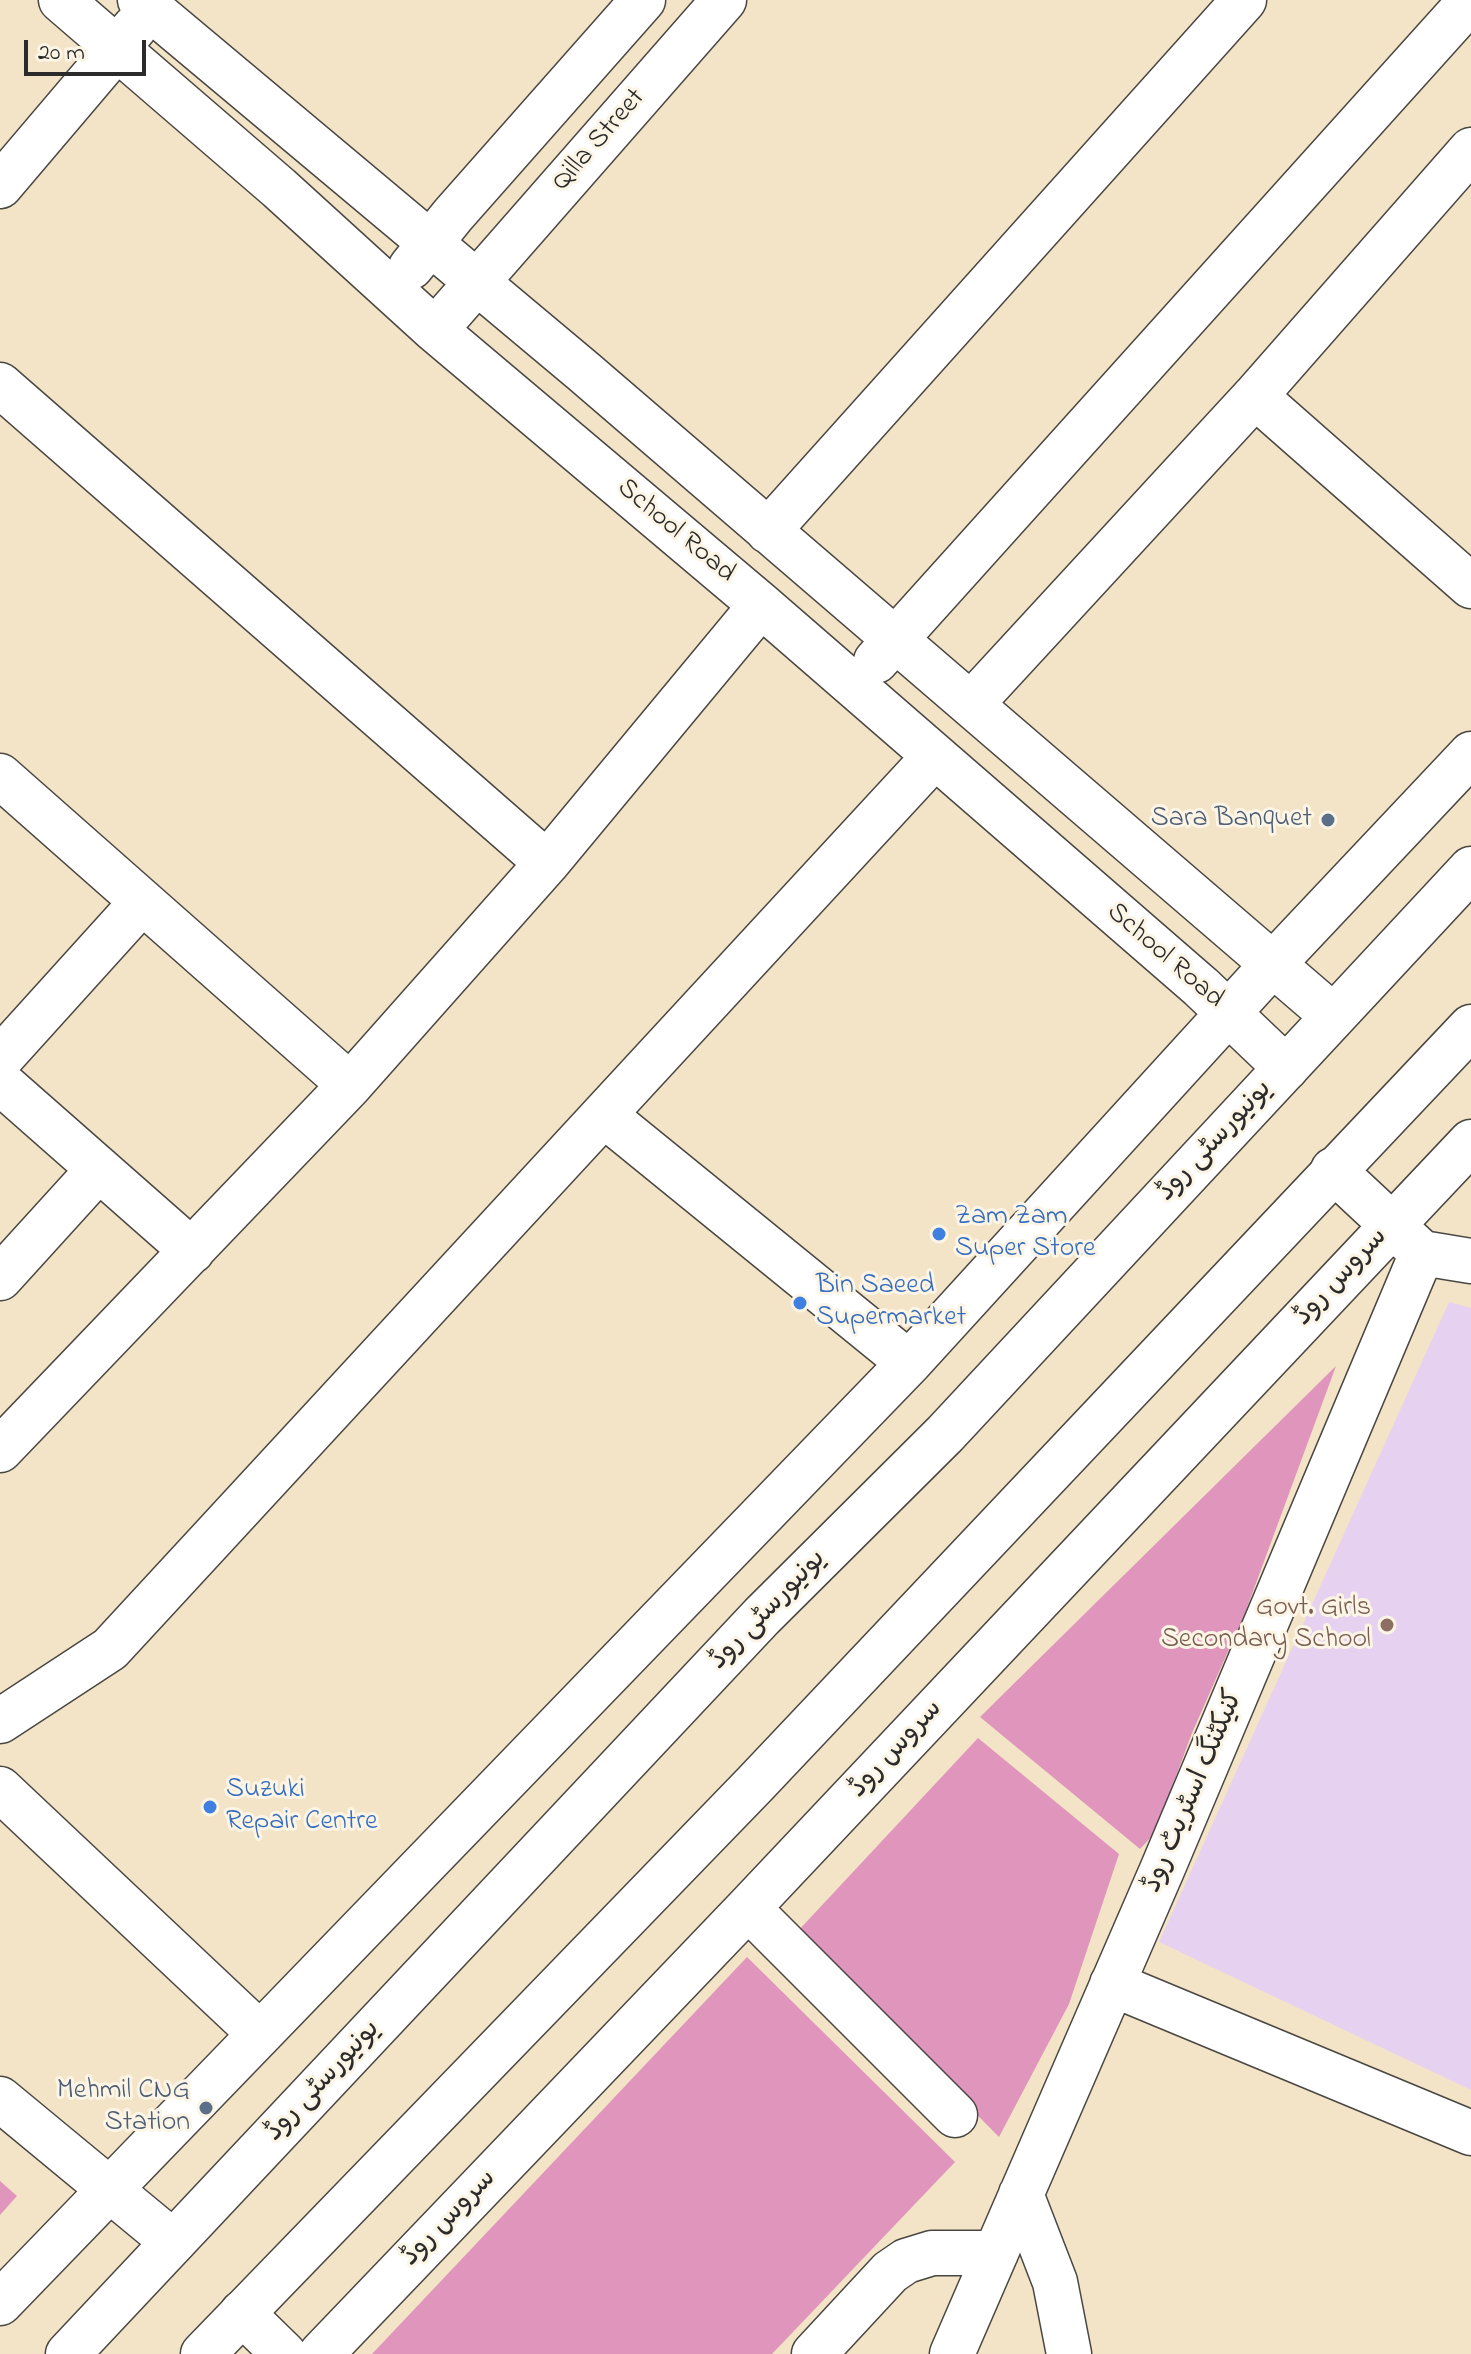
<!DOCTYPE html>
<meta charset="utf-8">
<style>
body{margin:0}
#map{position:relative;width:1471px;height:2354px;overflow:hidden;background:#f3e3c7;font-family:"Indie Flower",sans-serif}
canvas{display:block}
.scale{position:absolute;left:24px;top:40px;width:122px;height:36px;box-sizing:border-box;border:4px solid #2b2b2b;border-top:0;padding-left:10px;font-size:24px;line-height:28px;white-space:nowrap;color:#2b2b2b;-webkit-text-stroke:6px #fcf5e5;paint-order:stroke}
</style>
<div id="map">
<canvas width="1471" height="2354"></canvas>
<div class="scale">20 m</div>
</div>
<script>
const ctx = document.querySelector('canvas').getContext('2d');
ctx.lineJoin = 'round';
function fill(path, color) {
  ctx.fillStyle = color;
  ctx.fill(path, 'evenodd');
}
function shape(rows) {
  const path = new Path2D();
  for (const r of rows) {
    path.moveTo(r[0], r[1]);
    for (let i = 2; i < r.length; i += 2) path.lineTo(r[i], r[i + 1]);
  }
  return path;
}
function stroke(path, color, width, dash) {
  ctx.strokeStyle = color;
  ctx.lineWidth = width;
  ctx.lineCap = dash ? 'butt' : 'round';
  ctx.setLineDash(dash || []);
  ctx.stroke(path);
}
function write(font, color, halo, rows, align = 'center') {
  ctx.font = font + ' "Indie Flower","Playpen Sans Arabic",sans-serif';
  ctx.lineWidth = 6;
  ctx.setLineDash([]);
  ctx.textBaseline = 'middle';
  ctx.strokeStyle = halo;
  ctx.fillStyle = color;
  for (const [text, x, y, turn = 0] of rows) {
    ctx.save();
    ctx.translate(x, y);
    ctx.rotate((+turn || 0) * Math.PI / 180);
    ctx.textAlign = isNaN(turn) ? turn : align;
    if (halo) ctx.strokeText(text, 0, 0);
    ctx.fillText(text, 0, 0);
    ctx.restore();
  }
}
fill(shape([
 [1449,1302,1471,1308,1471,2090,1159,1942]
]), '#e6d2f0');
fill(shape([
 [1336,1366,1245,1613,1192,1733,1155,1833,1140,1849,980,1717],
 [978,1738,1119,1854,1069,2004,999,2137,797,1932],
 [747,1957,955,2162,772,2354,372,2354],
 [0,2181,17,2196,0,2215]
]), '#e095bc');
const minor = shape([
 [61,0,279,188,435,330,761,605,1201,987,1286,1068],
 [140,0,583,371,1333,1016],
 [0,186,135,27],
 [411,267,453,215,643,0],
 [435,330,724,0],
 [0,385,547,863],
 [1255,396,1471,586],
 [768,531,1244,0],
 [876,661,1471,0],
 [972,703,1255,396,1471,150],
 [0,776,350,1085],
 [0,1059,142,902],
 [0,1082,192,1251],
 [604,1115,909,1363],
 [1422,1253,1471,1261],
 [0,1278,99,1169],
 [0,1450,350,1085,547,863,761,605],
 [0,1721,110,1649,934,757],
 [0,1789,259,2033],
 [748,1908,955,2115],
 [1112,1984,1471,2133],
 [0,2099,173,2242],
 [1021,2194,1055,2282,1069,2354],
 [0,2303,909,1363,1273,964,1471,754],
 [242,2313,284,2354],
 [321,2354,748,1908,1471,1142],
 [814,2354,890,2272,906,2261,932,2253,996,2253],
 [952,2354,1162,1870,1422,1253,1333,1170]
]);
const major = shape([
 [68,2354,762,1616,945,1434,1471,869],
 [203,2354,755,1784,1471,1027]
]);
stroke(minor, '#494742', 47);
stroke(major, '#494742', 47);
stroke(minor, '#fff', 44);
stroke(major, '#fff', 44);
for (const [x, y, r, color] of [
 [1328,820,8,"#5c6f8a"],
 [939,1234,8,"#3f7fe0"],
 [800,1303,8,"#3f7fe0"],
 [1387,1625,8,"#8d6e63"],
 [210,1807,8,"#3f7fe0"],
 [206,2108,8,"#5c6f8a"]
]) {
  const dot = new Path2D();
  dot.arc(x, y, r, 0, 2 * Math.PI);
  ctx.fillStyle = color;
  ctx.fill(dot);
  stroke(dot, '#fcf5e5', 3);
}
write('28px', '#2b2b2b', '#fcf5e5', [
 ["Qilla Street",600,141,-49],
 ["School Road",675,532,40],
 ["School Road",1164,957,41],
 ["یونیورسٹی روڈ",1216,1142,-47],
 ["سروس روڈ",1342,1278,-47],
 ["یونیورسٹی روڈ",769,1611,-46],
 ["سروس روڈ",897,1750,-47],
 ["کنیکٹنگ اسٹریٹ روڈ",1195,1792,-67],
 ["یونیورسٹی روڈ",324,2082,-47],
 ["سروس روڈ",450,2219,-46]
]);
write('28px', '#4e5e75', '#fcf5e5', [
 ["Sara Banquet",1312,820],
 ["Mehmil CNG",190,2092],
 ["Station",190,2124]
], 'right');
write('28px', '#366cbe', '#fcf5e5', [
 ["Zam Zam",955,1218],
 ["Super Store",955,1250],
 ["Bin Saeed",816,1287],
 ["Supermarket",816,1319],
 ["Suzuki",226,1791],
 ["Repair Centre",226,1823]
], 'left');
write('28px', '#785e54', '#fcf5e5', [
 ["Govt. Girls",1371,1609],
 ["Secondary School",1371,1641]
], 'right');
</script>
